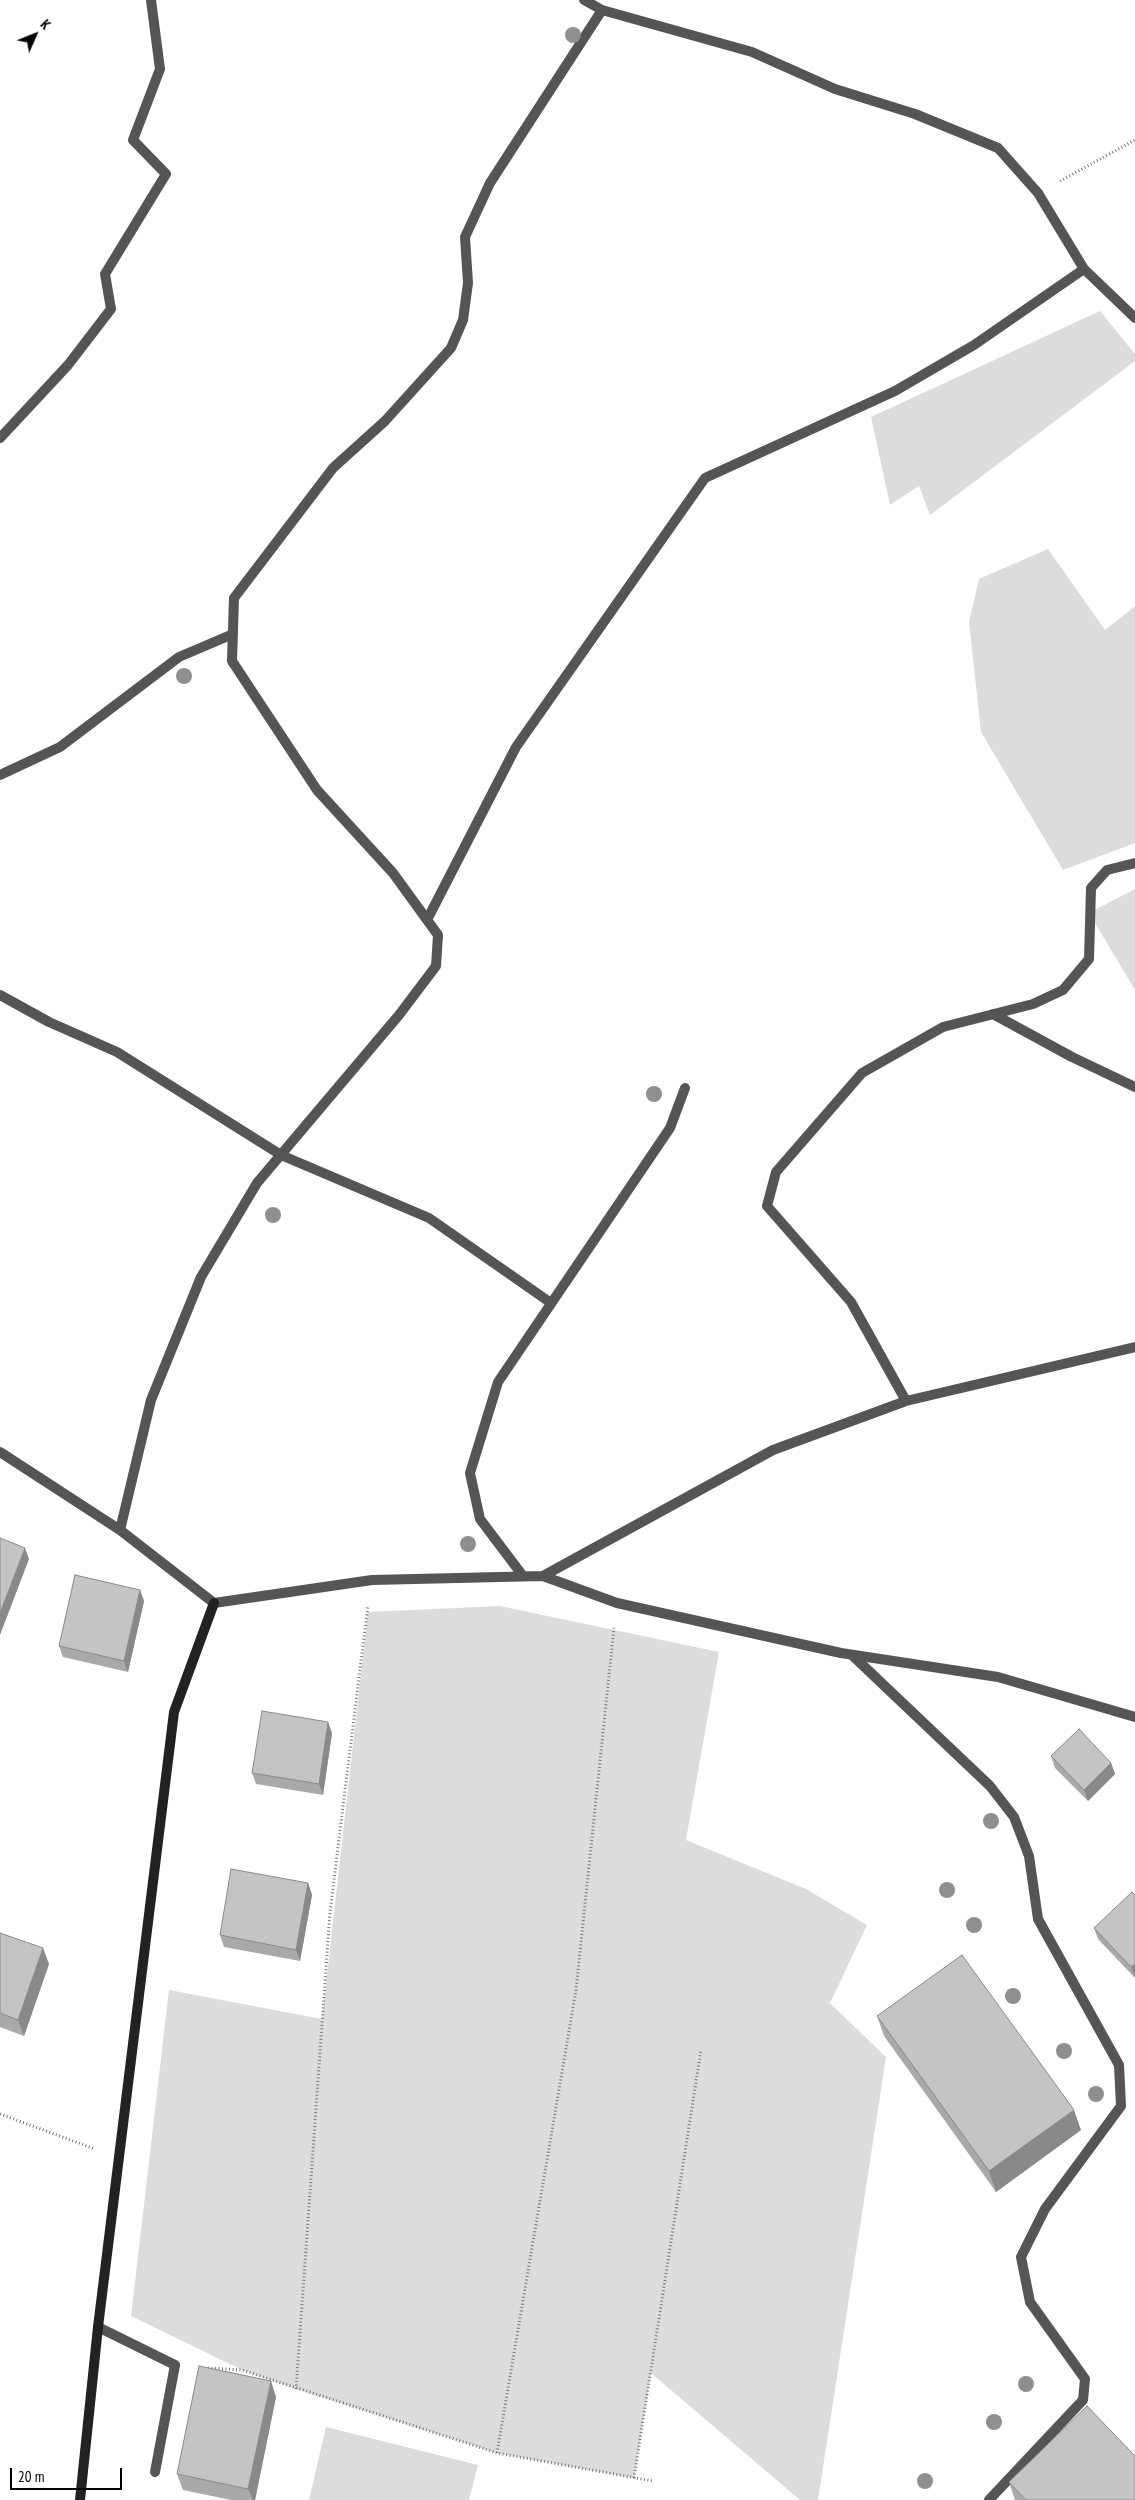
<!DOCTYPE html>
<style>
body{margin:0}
#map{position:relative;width:1135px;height:2500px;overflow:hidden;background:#fff;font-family:"PT Sans Narrow",sans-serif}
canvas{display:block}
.north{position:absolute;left:10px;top:10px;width:50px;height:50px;-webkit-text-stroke:4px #fff;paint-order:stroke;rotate:46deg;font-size:14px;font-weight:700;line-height:20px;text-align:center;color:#000}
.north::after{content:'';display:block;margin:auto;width:18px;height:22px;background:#000;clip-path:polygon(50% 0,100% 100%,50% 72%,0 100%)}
.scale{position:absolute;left:10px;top:2468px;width:112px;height:22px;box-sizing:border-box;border:2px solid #000;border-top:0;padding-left:6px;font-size:15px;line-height:18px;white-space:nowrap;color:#000;-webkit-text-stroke:4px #fff;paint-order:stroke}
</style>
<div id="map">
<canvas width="1135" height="2500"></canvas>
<div class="north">K</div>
<div class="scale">20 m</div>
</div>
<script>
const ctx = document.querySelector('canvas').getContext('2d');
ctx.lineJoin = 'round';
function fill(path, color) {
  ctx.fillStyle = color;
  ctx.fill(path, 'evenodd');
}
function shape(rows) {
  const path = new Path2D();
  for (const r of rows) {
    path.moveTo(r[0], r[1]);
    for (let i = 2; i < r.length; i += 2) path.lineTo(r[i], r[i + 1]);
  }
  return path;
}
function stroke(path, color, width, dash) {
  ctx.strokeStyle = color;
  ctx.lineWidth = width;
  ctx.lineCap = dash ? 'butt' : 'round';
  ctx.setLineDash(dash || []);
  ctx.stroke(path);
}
fill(shape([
 [1100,311,1135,354,1135,361,930,515,919,486,890,505,871,417],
 [1048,549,1105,630,1135,606,1135,843,1063,870,981,732,969,622,979,579],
 [1135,889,1135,990,1089,913],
 [500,1606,719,1652,686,1840,806,1889,867,1925,830,2003,886,2057,818,2500,800,2500,651,2373,634,2478,497,2453,296,2389,242,2370,131,2316,169,1990,322,2019,368,1612],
 [326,2427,478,2465,469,2500,309,2500]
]), '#dcdcdc');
stroke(shape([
 [1060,181,1135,140],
 [0,2114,95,2149],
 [208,2368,242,2370,497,2453,653,2481],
 [296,2389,330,1912,368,1605],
 [497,2453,576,1990,614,1628],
 [634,2478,701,2050]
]), '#777', 3, [1, 2.5]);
stroke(shape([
 [98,2327,175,2365,155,2472]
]), '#555', 10);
stroke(shape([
 [584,0,602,10,752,52,835,89,915,114,998,148,1038,193,1084,269,1135,318],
 [0,438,68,365,111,309,105,274,166,174,133,140,160,69,151,0],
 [0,775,60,747,179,657,233,634],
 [427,920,516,747,705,478,895,391,974,345,1084,269],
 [0,995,49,1022,117,1052,281,1155,429,1218,551,1303],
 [993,1014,1072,1057,1135,1087],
 [906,1401,851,1302,767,1206,776,1172,862,1073,943,1027,1033,1004,1063,990,1089,959,1091,888,1107,870,1135,863],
 [0,1452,120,1530,214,1603,372,1580,543,1576,773,1450,906,1401,1135,1347],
 [120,1530,151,1400,201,1277,257,1183,399,1015,436,966,438,935,393,873,317,790,232,661,234,598,333,468,385,421,451,348,463,320,468,283,465,237,490,183,602,10],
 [523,1576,480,1519,470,1473,498,1382,670,1128,685,1088],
 [543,1576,617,1603,841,1653,998,1677,1135,1717],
 [852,1655,990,1786,1014,1817,1029,1856,1038,1919,1119,2065,1121,2106,1045,2209,1021,2257,1030,2302,1085,2379,1083,2400,989,2500]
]), '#555', 10);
stroke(shape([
 [80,2500,98,2327,174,1712,214,1603]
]), '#222', 10);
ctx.fillStyle = '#8f8f8f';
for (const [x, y] of [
 [573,35],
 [184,676],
 [654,1094],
 [273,1215],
 [468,1544],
 [991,1821],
 [947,1890],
 [974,1925],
 [1013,1996],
 [1064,2051],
 [1096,2094],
 [1026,2384],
 [994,2422],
 [925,2481]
]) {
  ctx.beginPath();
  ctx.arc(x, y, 8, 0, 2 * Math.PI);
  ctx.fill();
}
fill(shape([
 [140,1590,144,1601,128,1672,63,1657,59,1646],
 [332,1733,323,1795,256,1784,252,1773],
 [1051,1756,1111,1763,1115,1774,1088,1801,1055,1768],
 [308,1883,312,1895,300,1961,224,1947,220,1935],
 [1135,1895,1135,1978,1098,1939,1094,1928],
 [0,1933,49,1964,24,2036,0,2027],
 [877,2016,1081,2130,996,2192,884,2036],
 [276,2397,255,2500,231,2500,183,2490,177,2474],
 [1009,2482,1135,2500,1015,2500]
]), '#a9a9a9');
fill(shape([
 [25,1548,29,1559,0,1635,0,1613],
 [140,1590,144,1601,128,1672,124,1661],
 [328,1722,332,1733,323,1795,319,1784],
 [1111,1763,1115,1774,1088,1801,1084,1790],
 [308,1883,312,1895,300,1961,296,1950],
 [43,1948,49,1964,24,2036,18,2020],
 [1135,1964,1135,1977,1131,1967],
 [1074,2110,1081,2130,996,2192,989,2171],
 [271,2381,276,2397,255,2500,253,2500,248,2489]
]), '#898989');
const building = shape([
 [0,1538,25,1548,0,1613,0,1538],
 [75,1575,140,1590,124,1661,59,1646,75,1575],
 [262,1711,328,1722,319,1784,252,1773,262,1711],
 [1079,1729,1111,1763,1084,1790,1051,1756,1079,1729],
 [231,1869,308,1883,296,1950,220,1935,231,1869],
 [1132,1892,1135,1895,1135,1964,1131,1967,1094,1928,1132,1892],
 [0,1933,43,1948,18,2020,0,2013,0,1933],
 [962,1955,1074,2110,989,2171,877,2016,962,1955],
 [199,2366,271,2381,248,2489,177,2474,199,2366],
 [1087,2406,1135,2456,1135,2500,1026,2500,1009,2482,1087,2406]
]);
fill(building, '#c4c4c4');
stroke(building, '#898989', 1);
</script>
